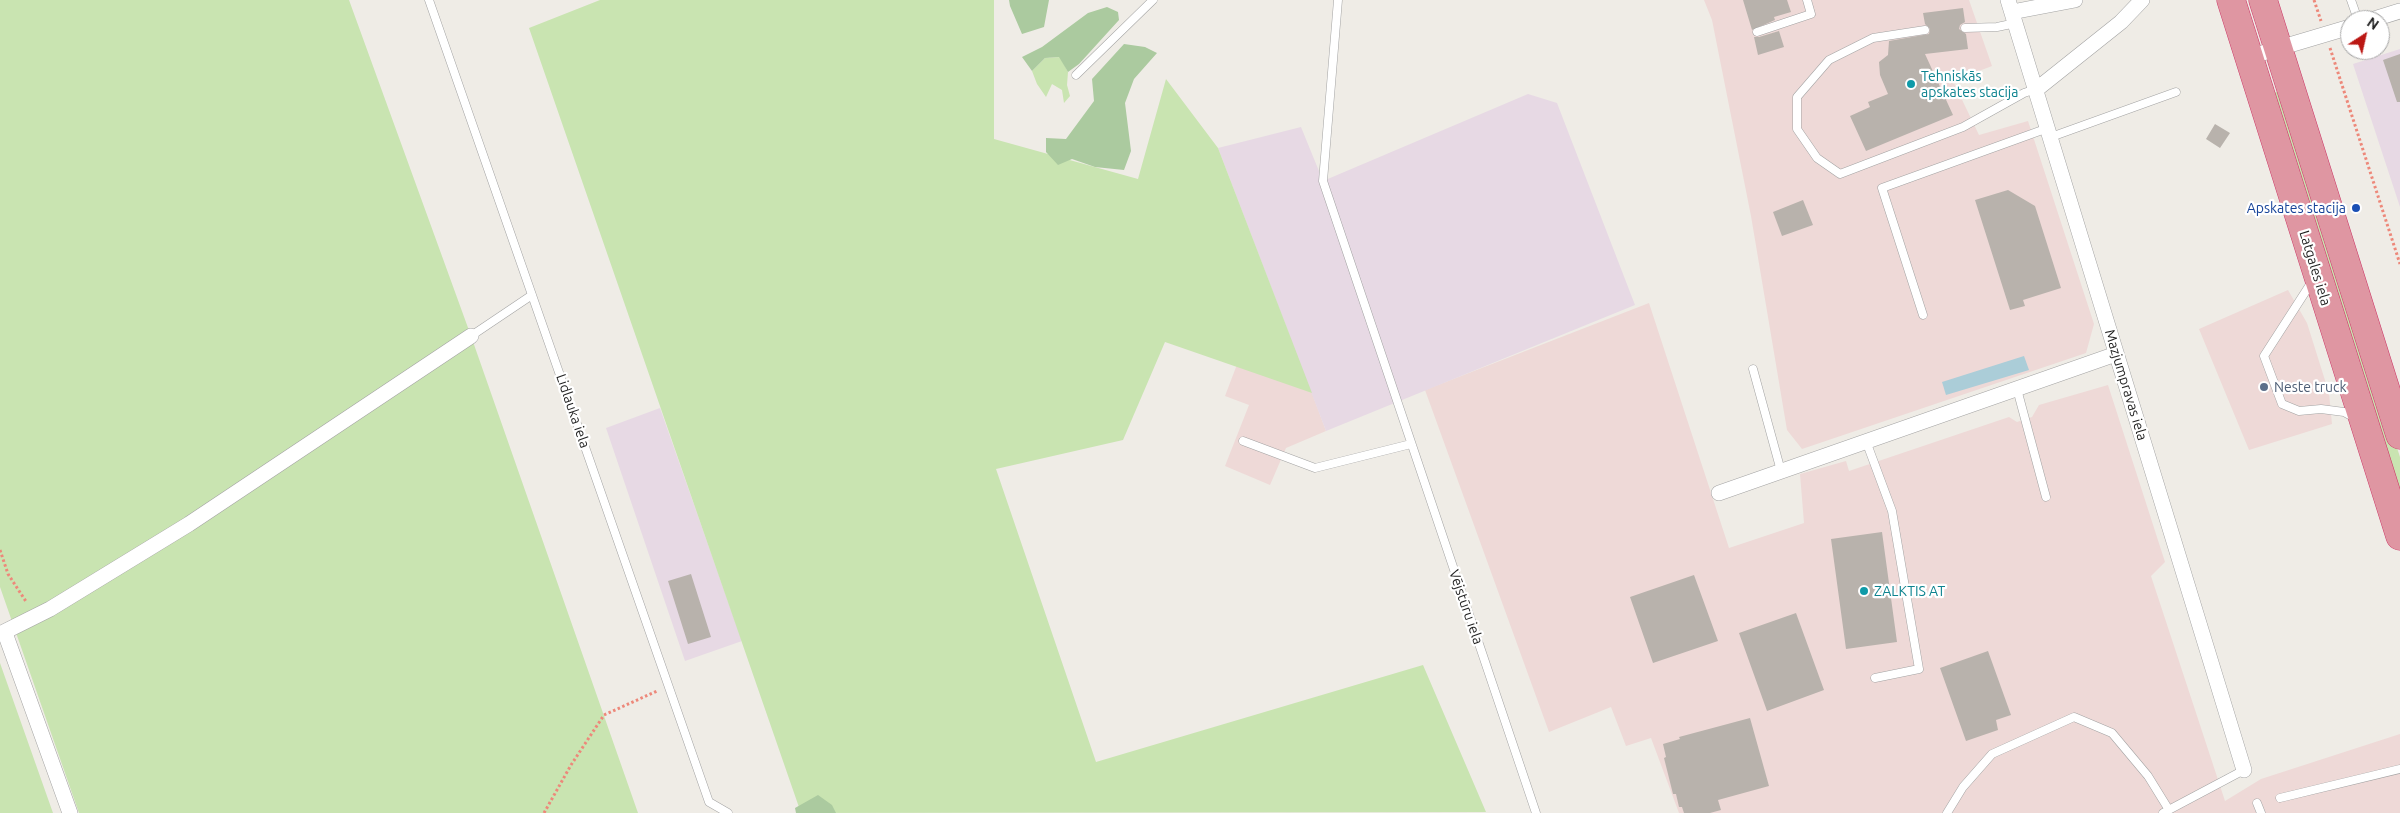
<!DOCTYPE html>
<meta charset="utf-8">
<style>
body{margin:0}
#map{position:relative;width:2400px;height:813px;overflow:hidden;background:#efece6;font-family:Ubuntu,sans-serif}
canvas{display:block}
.north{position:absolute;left:2340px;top:10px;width:50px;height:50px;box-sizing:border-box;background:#fff;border:1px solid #a5a5a5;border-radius:50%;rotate:35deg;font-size:14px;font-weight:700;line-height:20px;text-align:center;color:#1f1f1f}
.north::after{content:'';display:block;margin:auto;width:18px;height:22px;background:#bb1713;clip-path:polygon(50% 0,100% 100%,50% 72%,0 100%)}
</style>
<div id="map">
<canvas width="2400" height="813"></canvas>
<div class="north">N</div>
</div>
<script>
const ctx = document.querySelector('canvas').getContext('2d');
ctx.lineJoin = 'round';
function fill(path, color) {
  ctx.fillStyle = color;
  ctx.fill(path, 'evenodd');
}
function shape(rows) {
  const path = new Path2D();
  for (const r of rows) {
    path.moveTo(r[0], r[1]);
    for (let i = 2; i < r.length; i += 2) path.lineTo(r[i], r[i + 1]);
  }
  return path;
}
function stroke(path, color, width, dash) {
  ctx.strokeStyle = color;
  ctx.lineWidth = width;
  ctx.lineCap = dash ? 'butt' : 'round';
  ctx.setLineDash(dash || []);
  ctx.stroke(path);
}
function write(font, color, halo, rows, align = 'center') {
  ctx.font = font + ' Ubuntu,sans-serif';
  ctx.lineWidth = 4.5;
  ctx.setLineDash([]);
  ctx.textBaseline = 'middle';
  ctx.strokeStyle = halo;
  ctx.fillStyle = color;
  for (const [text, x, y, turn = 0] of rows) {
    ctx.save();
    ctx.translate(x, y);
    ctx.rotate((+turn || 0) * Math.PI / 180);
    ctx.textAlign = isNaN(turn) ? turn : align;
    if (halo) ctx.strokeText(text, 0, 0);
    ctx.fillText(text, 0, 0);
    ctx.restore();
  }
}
fill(shape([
 [1704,0,1969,0,1992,66,1953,81,1979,135,2028,121,2094,324,2086,353,1802,449,1787,430,1751,216,1712,20],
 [2288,290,2307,323,2329,393,2332,424,2249,450,2199,329],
 [1649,303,1729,548,1804,523,1800,474,1846,461,1849,471,2009,417,2017,422,2032,417,2039,405,2108,385,2165,562,2151,576,2225,801,2261,779,2400,734,2400,813,1679,813,1651,738,1626,746,1611,707,1549,732,1425,390],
 [1291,336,1326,431,1286,448,1270,485,1225,466,1249,405,1225,396,1241,354]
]), '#eed9d7');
fill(shape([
 [2400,49,2400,207,2353,64],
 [1528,94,1557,103,1635,305,1326,431,1218,148,1301,127,1323,181],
 [660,408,742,641,685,661,606,428]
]), '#e7d9e4');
fill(shape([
 [0,0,349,0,471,336,638,813,79,813,0,587],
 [600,0,994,0,994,139,1138,179,1166,79,1218,148,1312,393,1165,342,1123,440,996,469,1096,762,1423,665,1486,812,801,813,529,28],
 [1060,57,1068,72,1067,85,1070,96,1064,103,1062,90,1052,84,1046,97,1037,84,1032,71,1045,58],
 [2280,90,2400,457,2400,496,2321,239,2274,93],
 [0,663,53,813,0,813]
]), '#c9e4b1');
fill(shape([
 [1009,0,1049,0,1044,27,1022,34,1010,6],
 [1107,7,1118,12,1119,20,1079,64,1068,72,1059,57,1045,58,1032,71,1022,57,1042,47,1088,13],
 [1124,44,1145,47,1157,53,1134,79,1125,103,1131,151,1124,170,1095,167,1072,159,1058,165,1046,152,1046,138,1066,139,1094,101,1092,79],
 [818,795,832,805,836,813,796,813,795,808]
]), '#abca9f');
fill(shape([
 [2024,356,2029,370,1946,395,1942,382]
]), '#abcdd8');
fill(shape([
 [1743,0,1787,0,1791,12,1774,17,1775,20,1752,30],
 [1963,8,1965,22,1960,25,1959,29,1966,34,1968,49,1925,54,1953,115,1866,151,1850,116,1870,107,1868,102,1888,94,1880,75,1879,62,1888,55,1889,41,1929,34,1930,29,1925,24,1923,13],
 [1779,31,1784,47,1758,55,1754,37,1759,37],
 [2400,54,2400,102,2397,102,2383,60],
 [2215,124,2230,133,2220,148,2206,139],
 [2008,190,2035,206,2061,288,2023,300,2025,306,2010,310,1975,200],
 [1803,200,1813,225,1782,236,1773,212],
 [1882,532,1897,642,1846,649,1831,539],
 [691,574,711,637,688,644,668,581],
 [1694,575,1718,641,1653,663,1630,597],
 [1796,613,1824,690,1767,711,1739,633],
 [1988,651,2011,715,1996,720,1998,730,1966,741,1940,668],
 [1750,718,1769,786,1718,800,1721,810,1710,813,1684,813,1682,807,1679,807,1676,794,1673,794,1664,758,1666,757,1663,744,1680,739,1679,737]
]), '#b8b2ac');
const lane = shape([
 [429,0,709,802,728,813],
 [1338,0,1323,181,1536,813],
 [2351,0,2358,20],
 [1965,28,1997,27,2016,23],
 [1925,30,1873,38,1829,60,1797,97,1797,129,1817,158,1840,174,1963,127,2024,93,2036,89],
 [1757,32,1811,14,1807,0],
 [1076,75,1153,0],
 [2051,137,2176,92],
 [2313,280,2264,356,2282,404,2299,411,2321,409,2344,412,2355,418],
 [1923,315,1882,188,2048,128],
 [471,336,532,295],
 [1753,369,1781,471],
 [2017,389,2046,497],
 [1243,441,1315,468,1411,444],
 [1866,441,1892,511,1919,669,1875,678],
 [2280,798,2400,769],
 [2257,803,2261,813],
 [1947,813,1963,787,1992,754,2074,717,2112,733,2148,776,2169,810],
 [2163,813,2244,770]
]);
const street = shape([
 [2008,0,2244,770],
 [2012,12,2075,0],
 [2371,20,2400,11],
 [2249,57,2350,27],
 [2037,89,2121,22,2142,0],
 [1719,493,2116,354],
 [5,633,70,813],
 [0,634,50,609,189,524,471,336]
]);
const highway = shape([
 [2231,0,2400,536],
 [2263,0,2400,435]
]);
stroke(lane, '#a3a3a3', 9);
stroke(street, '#a3a3a3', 16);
stroke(highway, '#ca3666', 29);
stroke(shape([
 [2314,0,2321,21],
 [2330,48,2400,264],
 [0,550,8,574,27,603],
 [544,813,571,765,604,715,657,691]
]), '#ed887a', 3, [2.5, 2.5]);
stroke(lane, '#fff', 8);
stroke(street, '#fff', 15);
stroke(highway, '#df96a2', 28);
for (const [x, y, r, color] of [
 [1911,84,5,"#0f9aa8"],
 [2356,208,5,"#1a4fb4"],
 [2264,387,5,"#5c6f8a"],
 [1864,591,5,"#0f9aa8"]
]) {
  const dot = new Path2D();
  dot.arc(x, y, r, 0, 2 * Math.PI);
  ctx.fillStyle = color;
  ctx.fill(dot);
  stroke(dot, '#fff', 2);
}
write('14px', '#0d838f', '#fff', [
 ["Tehniskās",1921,76],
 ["apskates stacija",1921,92],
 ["ZALKTIS AT",1874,591]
], 'left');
write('14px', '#164399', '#fff', [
 ["Apskates stacija",2346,208]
], 'right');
write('14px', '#1f1f1f', '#fff', [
 ["Latgales iela",2315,268,73],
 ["Mazjumpravas iela",2126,385,73],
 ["Lidlauka iela",573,411,71],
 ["Vējstūru iela",1466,607,71]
]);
write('14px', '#4e5e75', '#fff', [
 ["Neste truck",2274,387]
], 'left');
</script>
